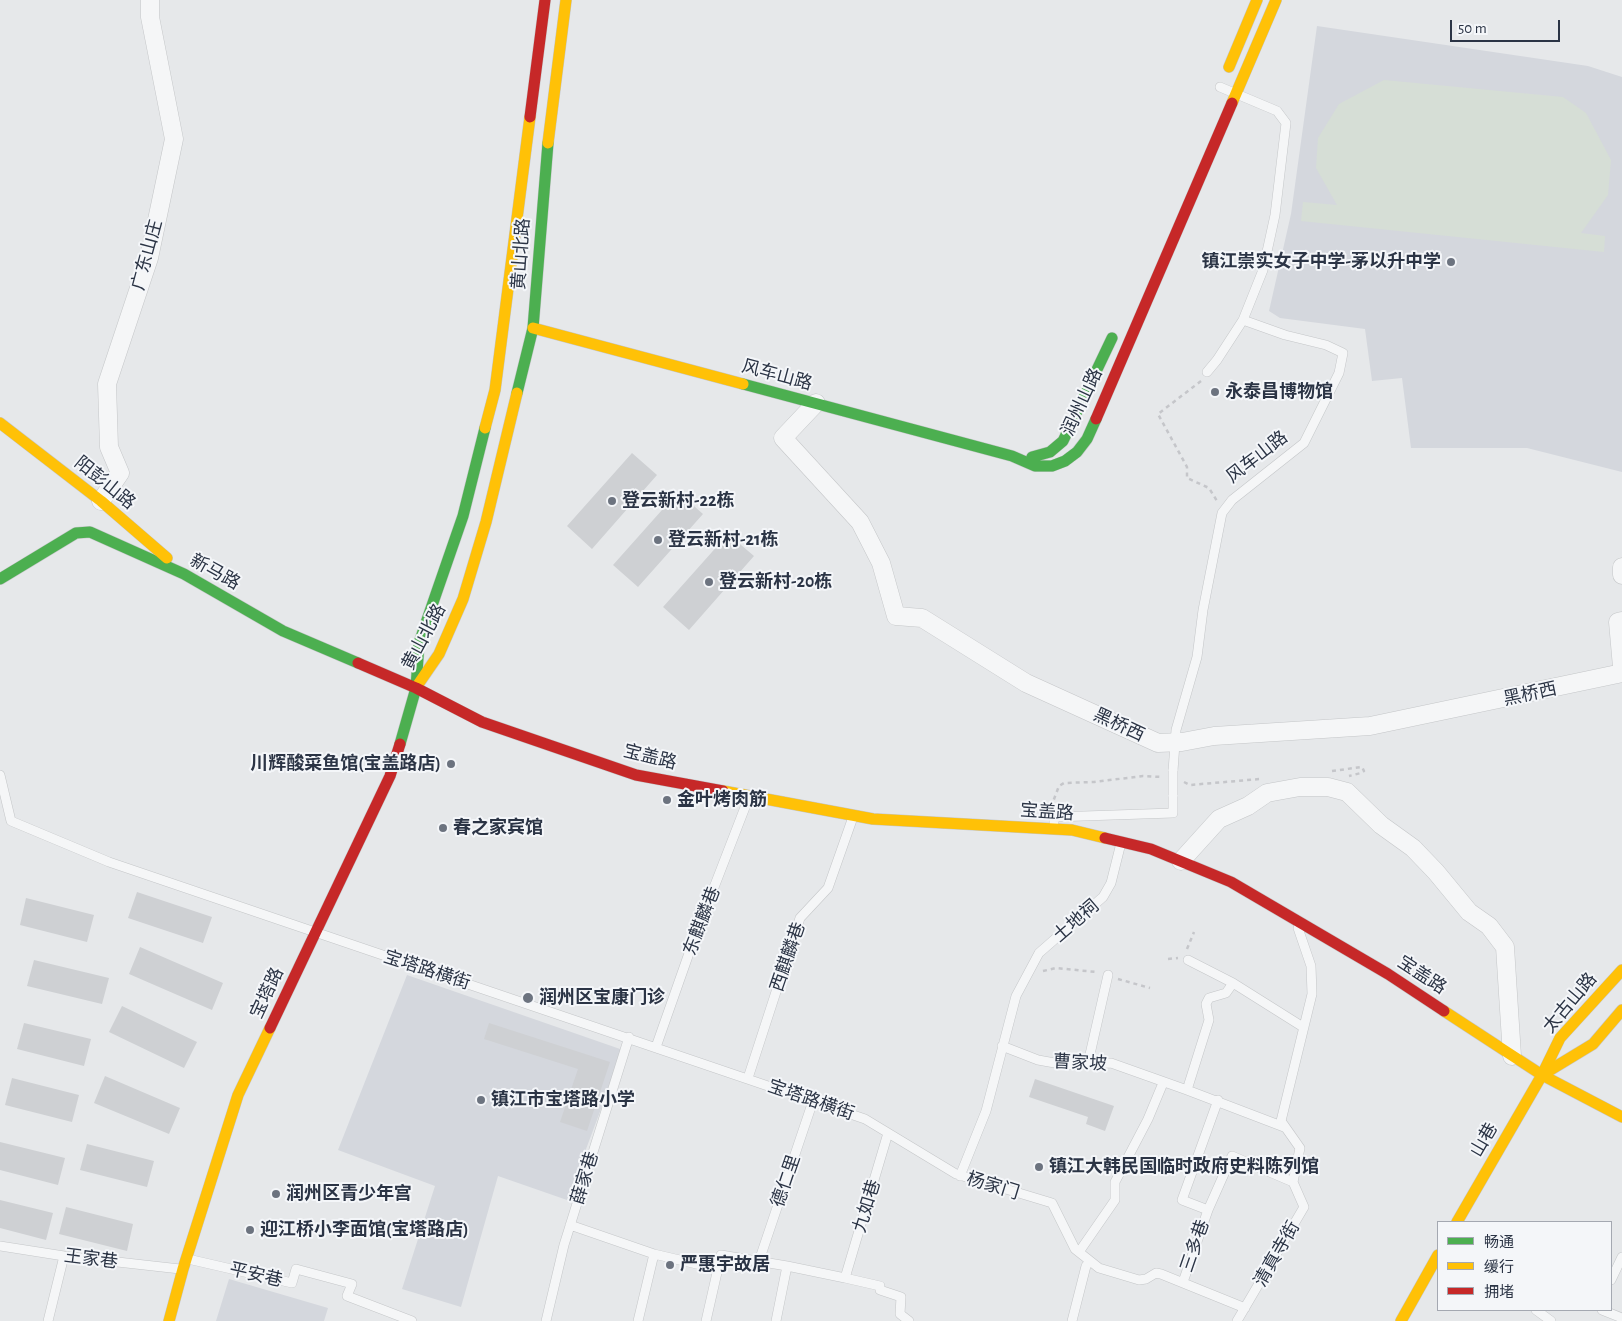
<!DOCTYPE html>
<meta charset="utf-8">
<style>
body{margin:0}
#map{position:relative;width:1622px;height:1321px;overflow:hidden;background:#e6e8ea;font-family:"Alegreya Sans","Noto Sans SC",sans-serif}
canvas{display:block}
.legend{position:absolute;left:1437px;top:1221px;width:175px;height:90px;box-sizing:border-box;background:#f4f6f9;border:1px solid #a4a8b1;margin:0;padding:6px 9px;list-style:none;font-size:15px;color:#2b3445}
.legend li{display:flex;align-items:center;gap:10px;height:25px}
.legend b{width:25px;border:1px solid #a4a8b1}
.scale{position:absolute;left:1450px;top:20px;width:110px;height:22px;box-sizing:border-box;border:2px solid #2b3445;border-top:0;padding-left:6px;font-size:15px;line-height:18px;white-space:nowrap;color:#2b3445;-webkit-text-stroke:4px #f4f6f9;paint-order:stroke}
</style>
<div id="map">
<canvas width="1622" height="1321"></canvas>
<ul class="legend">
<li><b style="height:6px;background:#4caf50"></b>畅通</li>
<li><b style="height:6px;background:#ffc107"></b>缓行</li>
<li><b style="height:6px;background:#c62828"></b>拥堵</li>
</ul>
<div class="scale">50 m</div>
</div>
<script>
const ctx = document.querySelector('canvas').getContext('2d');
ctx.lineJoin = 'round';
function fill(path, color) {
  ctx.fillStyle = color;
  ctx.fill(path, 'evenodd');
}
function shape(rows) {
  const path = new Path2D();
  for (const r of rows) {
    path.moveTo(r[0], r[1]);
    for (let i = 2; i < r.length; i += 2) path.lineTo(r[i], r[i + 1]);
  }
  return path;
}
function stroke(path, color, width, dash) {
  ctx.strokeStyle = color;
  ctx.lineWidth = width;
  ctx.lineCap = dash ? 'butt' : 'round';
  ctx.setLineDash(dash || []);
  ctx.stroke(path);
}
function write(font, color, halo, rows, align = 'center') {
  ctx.font = font + ' "Alegreya Sans","Noto Sans SC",sans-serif';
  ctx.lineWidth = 4;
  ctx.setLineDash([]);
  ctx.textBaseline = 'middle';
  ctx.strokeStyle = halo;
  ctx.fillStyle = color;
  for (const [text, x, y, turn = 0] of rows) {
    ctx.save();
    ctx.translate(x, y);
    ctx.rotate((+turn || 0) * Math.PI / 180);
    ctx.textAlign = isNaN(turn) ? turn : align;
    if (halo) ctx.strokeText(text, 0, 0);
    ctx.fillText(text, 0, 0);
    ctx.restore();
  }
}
fill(shape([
 [1317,26,1588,66,1622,77,1622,472,1527,448,1411,448,1402,378,1372,381,1365,329,1280,318,1269,311,1291,214],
 [407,975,623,1050,567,1200,498,1176,461,1307,402,1289,435,1186,338,1150],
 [229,1279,328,1308,324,1321,216,1321]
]), '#d4d7dd');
fill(shape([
 [1384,80,1563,97,1586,113,1611,160,1608,195,1581,233,1605,236,1604,252,1301,221,1303,202,1337,205,1316,168,1318,138,1339,104]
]), '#d6ded6');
fill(shape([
 [632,453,657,475,592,549,567,526],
 [678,492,703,514,638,587,613,565],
 [728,534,754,556,689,630,663,607],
 [137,892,212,917,203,943,128,918],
 [26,898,94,915,87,942,20,925],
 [140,947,223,983,212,1010,129,974],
 [34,960,109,978,102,1004,27,986],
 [122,1006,197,1042,184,1068,109,1032],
 [24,1023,91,1039,84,1066,17,1049],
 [489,1023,610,1062,587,1131,560,1122,578,1069,484,1039],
 [105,1076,180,1108,169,1134,94,1103],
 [12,1078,79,1095,72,1122,5,1105],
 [1035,1079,1114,1106,1105,1131,1086,1124,1088,1117,1029,1097],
 [0,1142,65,1158,58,1185,0,1170],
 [87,1144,154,1161,147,1187,80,1170],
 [0,1200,53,1213,46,1240,0,1228],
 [66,1207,133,1224,127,1251,59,1234]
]), '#ced0d3');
const lane = shape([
 [1207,372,1217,360,1243,320],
 [1173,771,1176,730,1197,657,1203,610,1222,513,1232,500,1304,443,1339,373,1343,353,1326,345,1285,335,1243,320,1263,270,1275,215,1286,123,1277,111,1220,87],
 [0,775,11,821,109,862,865,1119,956,1174,1052,1203,1075,1249,1099,1268,1139,1280,1146,1279,1156,1273,1161,1274,1245,1308],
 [1054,822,1054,817,1173,813,1173,795],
 [1188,960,1233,983,1303,1027],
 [1002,1046,1038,1060,1066,1065,1111,1063,1187,1090,1209,1020,1206,1004,1209,998,1226,993,1233,983],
 [656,1047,694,939,749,797],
 [1088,1063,1108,975],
 [748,1078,800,918,828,888,853,817],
 [1187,1090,1284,1127],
 [960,1176,986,1111,1016,996,1039,953,1103,897,1111,883,1121,843],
 [1208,1210,1232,1156,1293,1182],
 [570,1225,654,1254,718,1269],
 [0,1246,64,1256,180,1269],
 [1079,1252,1115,1200,1115,1182,1148,1119,1163,1083],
 [188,1259,292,1283,296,1269,352,1284,347,1296,412,1321],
 [759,1261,813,1101],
 [845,1278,880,1286,880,1290,901,1297,900,1314,909,1321],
 [1611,1280,1622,1257],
 [1183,1282,1208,1210,1182,1200,1218,1100],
 [1536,1310,1551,1321],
 [1602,1310,1622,1318],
 [48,1321,64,1256],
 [546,1321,564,1245,629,1037],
 [638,1321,654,1254],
 [706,1321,721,1255,787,1266],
 [776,1321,787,1266,845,1278,888,1133],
 [1072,1321,1086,1266,1090,1261],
 [1237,1321,1304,1207,1293,1182,1300,1148,1281,1121,1312,994,1311,966,1298,928]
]);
const street = shape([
 [816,403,783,438,860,522,881,563,896,616,922,618,1026,683,1158,743,1182,742,1214,736,1370,726,1622,673],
 [101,501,120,473,109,447,107,384,149,258,174,139,150,17,150,0],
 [1622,567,1622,575],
 [1622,621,1618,622,1622,667],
 [1181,861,1219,819,1248,806,1267,793,1300,787,1328,787,1347,792,1381,825,1413,848,1436,872,1469,912,1489,926,1505,947,1512,1056]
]);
const fast = shape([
 [743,384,1012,456,1035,466,1052,466,1065,461,1077,452,1087,439,1096,419],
 [517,393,533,328,548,143],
 [1032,457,1050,452,1063,441,1112,338],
 [0,579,76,533,90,532,184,574,283,631,358,663],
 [400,744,416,688,419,643,463,516,485,428]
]);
const slow = shape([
 [1229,67,1257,0],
 [1232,103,1276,0],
 [548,143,566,0],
 [533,328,743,384],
 [0,423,101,501,167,558],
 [485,428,495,390,530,117],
 [417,686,439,654,463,599,486,522,517,393],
 [723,791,873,819,1072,830,1105,838],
 [1444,1011,1542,1075,1622,1117],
 [1542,1075,1593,1044,1622,1010],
 [1457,1222,1542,1075,1560,1038,1622,970],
 [169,1321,183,1269,238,1095,270,1028],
 [1401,1321,1438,1255]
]);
const jam = shape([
 [530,117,545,0],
 [1096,419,1232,103],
 [358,663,416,688,482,722,636,775,723,791],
 [1105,838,1151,849,1231,882,1388,974,1444,1011],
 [270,1028,390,776,400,744]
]);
stroke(lane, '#c4c6c8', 10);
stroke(street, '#c4c6c8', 19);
stroke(fast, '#c4c6c8', 12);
stroke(slow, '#c4c6c8', 12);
stroke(jam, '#c4c6c8', 12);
stroke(shape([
 [1201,381,1158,414,1187,467,1187,478,1209,488,1217,501],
 [1332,771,1362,767,1364,771,1361,773,1349,776],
 [1184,782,1190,785,1260,779],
 [1051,807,1059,786,1064,783,1094,782,1143,776,1162,777],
 [1187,949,1194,932],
 [1168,959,1178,958],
 [1043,971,1056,968,1096,972],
 [1118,979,1150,988]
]), '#c5c6ca', 2.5, [4, 4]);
stroke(lane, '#f5f6f7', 9);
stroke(street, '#f5f6f7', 18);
stroke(fast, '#4caf50', 11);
stroke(slow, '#ffc107', 11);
stroke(jam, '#c62828', 11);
const laneBridge = shape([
 [1173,771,1173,795]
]);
stroke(laneBridge, '#c4c6c8', 10, []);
stroke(laneBridge, '#f5f6f7', 9);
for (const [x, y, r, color] of [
 [1451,262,5,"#6c737f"],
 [1215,392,5,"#6c737f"],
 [612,501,5,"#6c737f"],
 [658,540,5,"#6c737f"],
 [709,582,5,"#6c737f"],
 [451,764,5,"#6c737f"],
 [667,800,5,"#6c737f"],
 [443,828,5,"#6c737f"],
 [528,998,6,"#6c737f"],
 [481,1100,5,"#6c737f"],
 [1039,1167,5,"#6c737f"],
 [276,1194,5,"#6c737f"],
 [250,1230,5,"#6c737f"],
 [670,1265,5,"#6c737f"]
]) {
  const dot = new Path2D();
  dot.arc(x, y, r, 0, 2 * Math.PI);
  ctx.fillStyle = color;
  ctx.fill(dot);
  stroke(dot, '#f4f6f9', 2);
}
write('18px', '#2b3445', '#f4f6f9', [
 ["黄山北路",521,254,-86],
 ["广东山庄",147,255,-75],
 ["风车山路",777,375,15],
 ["润州山路",1082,402,-65],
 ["风车山路",1257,457,-38],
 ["阳彭山路",105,483,39],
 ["新马路",215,572,29],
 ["黄山北路",424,637,-62],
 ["黑桥西",1530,694,-12],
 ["黑桥西",1119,725,25],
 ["宝盖路",650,757,14],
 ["宝盖路",1047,812,4],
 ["东麒麟巷",702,921,-69],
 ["土地祠",1076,921,-41],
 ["西麒麟巷",788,957,-71],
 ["宝塔路横街",427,970,18],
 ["宝盖路",1422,975,33],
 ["宝塔路",267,993,-65],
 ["太古山路",1570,1003,-50],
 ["曹家坡",1080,1063,3],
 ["宝塔路横街",811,1100,19],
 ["山巷",1484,1140,-60],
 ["薛家巷",585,1178,-73],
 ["德仁里",786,1181,-71],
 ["杨家门",993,1186,17],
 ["九如巷",867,1206,-73],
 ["三多巷",1195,1246,-71],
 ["清真寺街",1277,1254,-60],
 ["王家巷",91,1259,7],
 ["平安巷",256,1275,13]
]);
write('bold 18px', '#2b3445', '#f4f6f9', [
 ["镇江崇实女子中学-茅以升中学",1441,262,"right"],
 ["永泰昌博物馆",1225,392],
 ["登云新村-22栋",622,501],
 ["登云新村-21栋",668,540],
 ["登云新村-20栋",719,582],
 ["川辉酸菜鱼馆(宝盖路店)",441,764,"right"],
 ["金叶烤肉筋",677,800],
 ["春之家宾馆",453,828],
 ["润州区宝康门诊",539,998],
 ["镇江市宝塔路小学",491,1100],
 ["镇江大韩民国临时政府史料陈列馆",1049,1167],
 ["润州区青少年宫",286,1194],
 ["迎江桥小李面馆(宝塔路店)",260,1230],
 ["严惠宇故居",680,1265]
], 'left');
</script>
